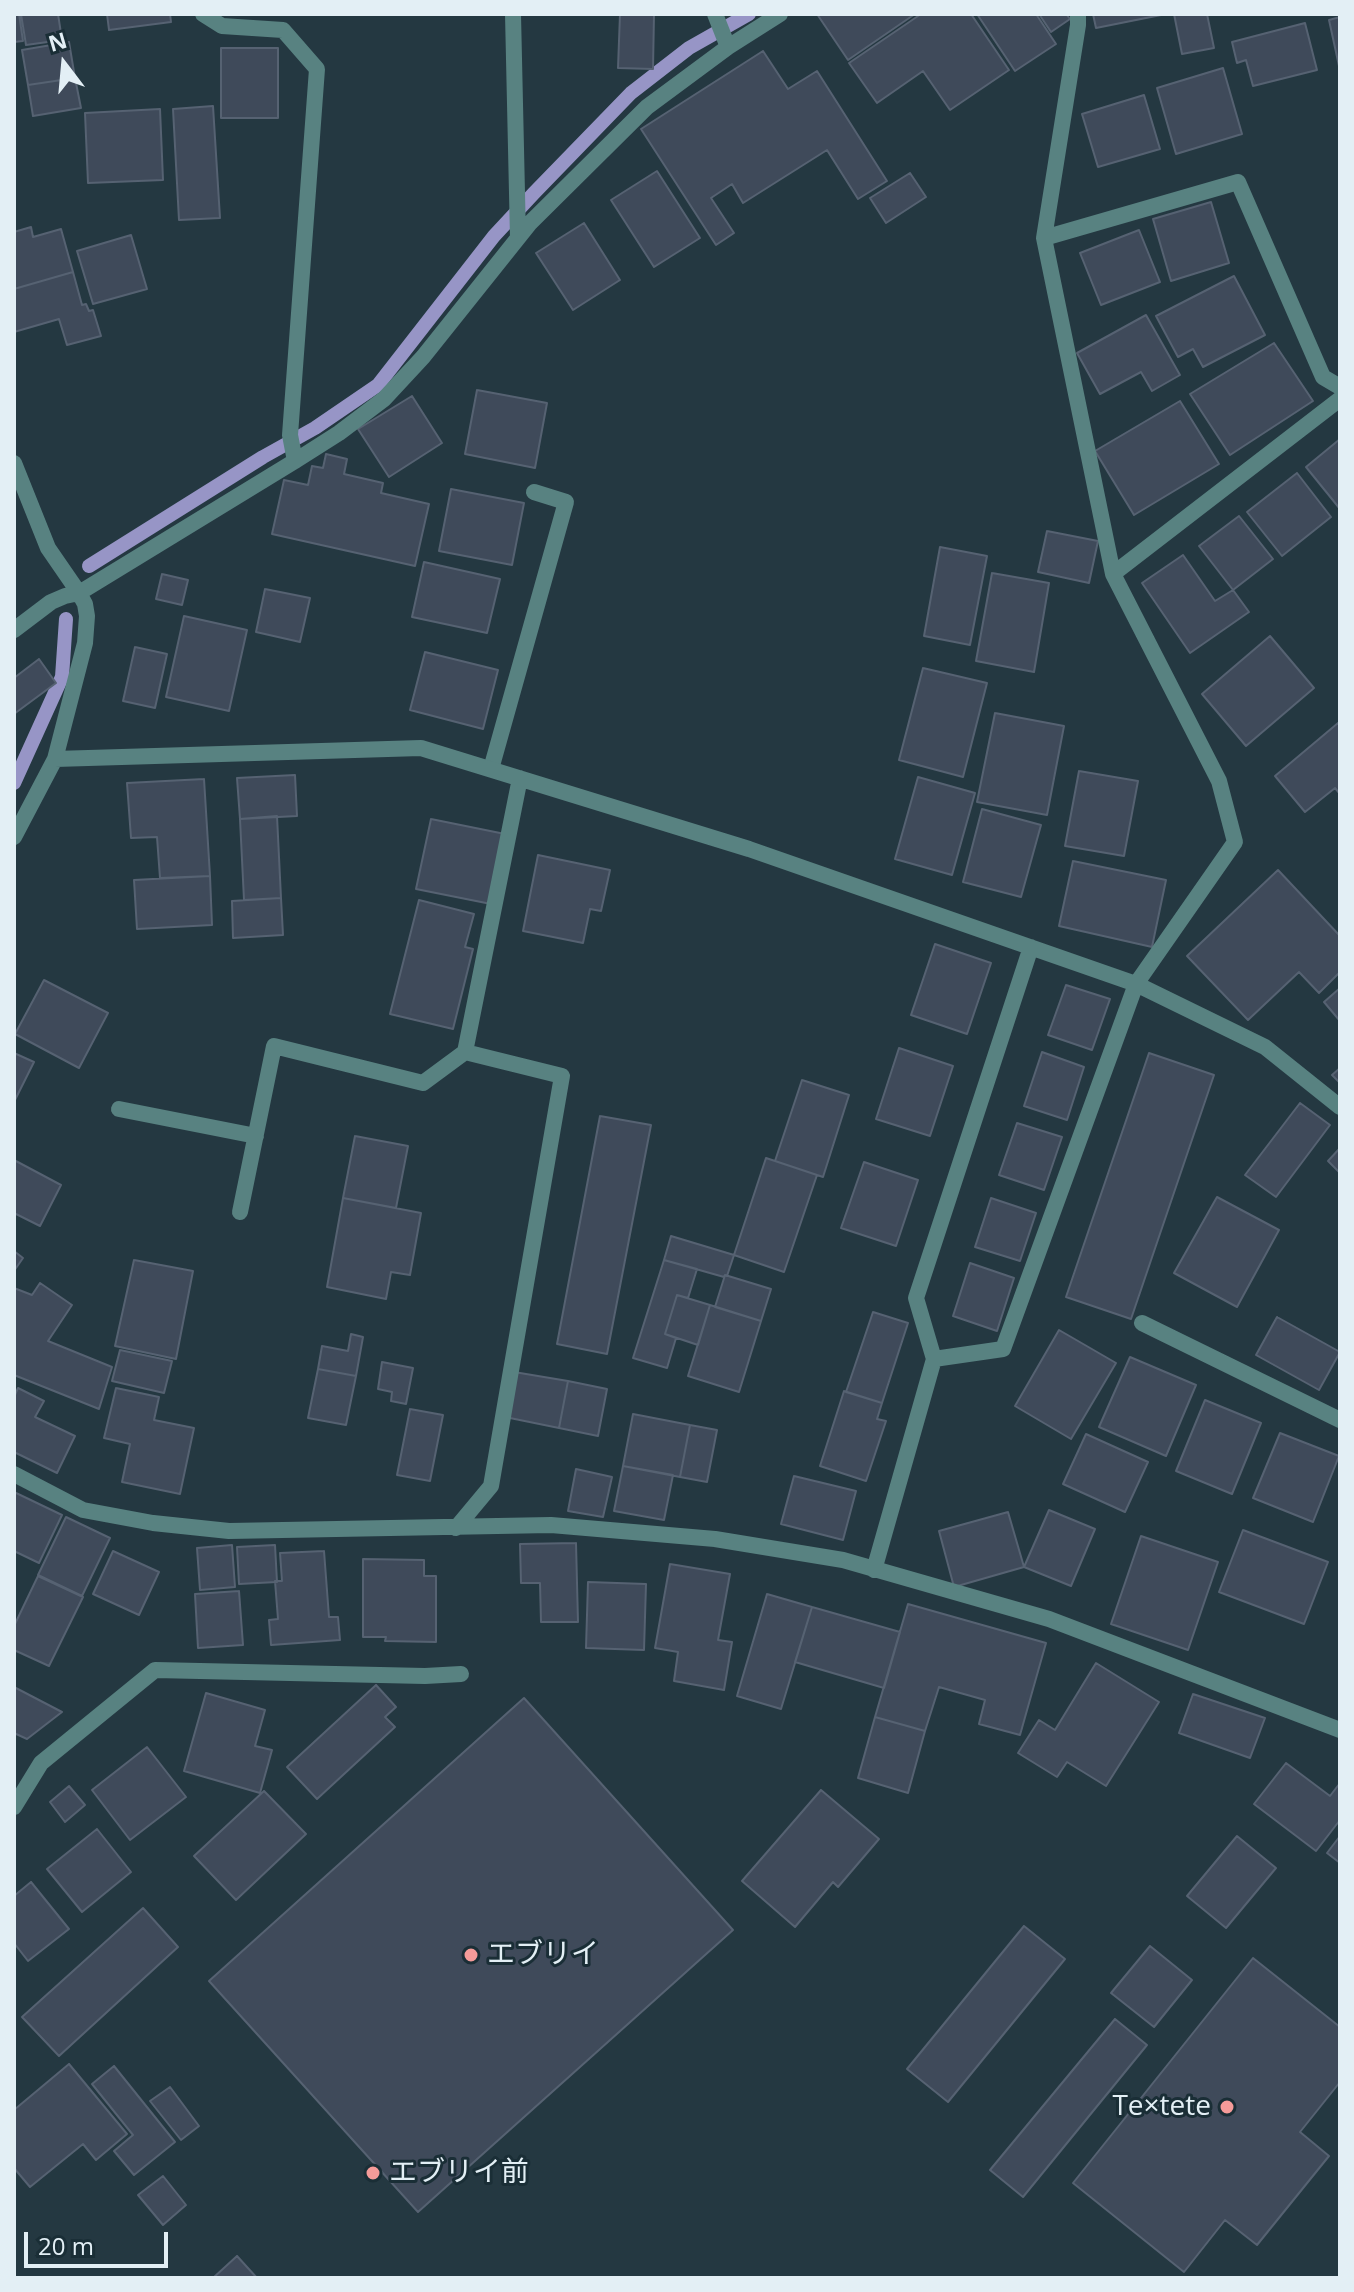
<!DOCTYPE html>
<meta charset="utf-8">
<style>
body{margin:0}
#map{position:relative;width:1354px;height:2292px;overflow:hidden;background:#243841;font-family:"Open Sans",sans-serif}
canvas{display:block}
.frame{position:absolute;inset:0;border:16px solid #e3eff5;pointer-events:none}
.north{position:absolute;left:24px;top:24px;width:80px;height:80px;-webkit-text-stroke:6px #1a2e36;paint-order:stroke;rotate:344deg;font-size:22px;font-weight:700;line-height:32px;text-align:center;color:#e3eff5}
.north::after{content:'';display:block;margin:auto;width:28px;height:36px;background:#e3eff5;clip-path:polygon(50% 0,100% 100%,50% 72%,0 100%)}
.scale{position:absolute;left:24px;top:2232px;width:144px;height:36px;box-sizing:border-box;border:4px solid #e3eff5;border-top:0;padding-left:10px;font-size:24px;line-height:28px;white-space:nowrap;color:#e3eff5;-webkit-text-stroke:6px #1a2e36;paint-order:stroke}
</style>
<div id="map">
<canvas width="1354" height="2292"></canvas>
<div class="frame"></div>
<div class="north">N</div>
<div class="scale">20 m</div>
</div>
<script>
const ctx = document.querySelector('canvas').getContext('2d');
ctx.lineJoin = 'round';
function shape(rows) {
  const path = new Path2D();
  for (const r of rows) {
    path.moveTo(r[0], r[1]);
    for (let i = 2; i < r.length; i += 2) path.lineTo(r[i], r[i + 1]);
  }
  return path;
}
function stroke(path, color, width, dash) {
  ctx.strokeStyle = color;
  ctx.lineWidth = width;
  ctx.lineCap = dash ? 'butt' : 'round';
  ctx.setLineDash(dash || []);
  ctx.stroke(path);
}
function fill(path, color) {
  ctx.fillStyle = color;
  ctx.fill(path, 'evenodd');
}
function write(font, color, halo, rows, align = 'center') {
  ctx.font = font + ' "Open Sans","Noto Sans JP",sans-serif';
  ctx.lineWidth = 6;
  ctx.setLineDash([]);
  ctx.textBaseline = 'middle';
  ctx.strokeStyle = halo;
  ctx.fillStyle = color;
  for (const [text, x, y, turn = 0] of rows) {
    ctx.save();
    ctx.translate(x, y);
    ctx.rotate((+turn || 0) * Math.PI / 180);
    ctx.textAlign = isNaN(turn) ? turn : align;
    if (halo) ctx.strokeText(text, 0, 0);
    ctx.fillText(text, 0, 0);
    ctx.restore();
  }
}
stroke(shape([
 [89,566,263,457,315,428,378,385,494,236,534,193,631,93,689,48,749,14],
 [14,783,62,677,66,619]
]), '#9795c6', 14);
const building = shape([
 [14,14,19,14,23,41,14,42,14,14],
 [21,14,58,14,62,40,26,45,21,14],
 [107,14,170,14,171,22,109,30,107,14],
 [620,14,654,14,653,69,618,68,620,14],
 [817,14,915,14,848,60,817,14],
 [921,14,971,14,1009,70,950,110,923,71,877,103,849,63,921,14],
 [977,14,1036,14,1056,44,1015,71,977,14],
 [1039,14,1066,14,1070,19,1051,32,1039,14],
 [1093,14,1166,14,1096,28,1093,14],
 [1174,14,1207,14,1214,48,1182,54,1174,14],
 [1340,17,1340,65,1339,66,1329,20,1340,17],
 [1305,23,1317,70,1253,86,1246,60,1237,63,1232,42,1305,23],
 [69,42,75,78,28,85,22,50,69,42],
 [221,48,278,48,278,118,221,118,221,48],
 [763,51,788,89,817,71,887,181,858,199,827,150,743,203,732,184,711,198,734,233,716,245,641,129,763,51],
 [1223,68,1242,134,1176,154,1157,88,1223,68],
 [75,78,81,108,33,116,28,85,75,78],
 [1144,95,1160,149,1098,167,1082,114,1144,95],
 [213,106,220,218,179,220,173,109,213,106],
 [160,109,163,180,88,183,85,113,160,109],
 [657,171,700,238,654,267,611,200,657,171],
 [910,173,926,197,886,223,870,198,910,173],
 [1211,202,1229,263,1171,281,1153,219,1211,202],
 [584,223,620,280,573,310,536,253,584,223],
 [31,227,33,237,61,229,73,272,14,289,14,232,31,227],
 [1139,230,1160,282,1101,305,1080,253,1139,230],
 [131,235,147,289,93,304,77,251,131,235],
 [73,272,82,305,86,304,89,311,93,310,101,336,67,345,59,319,14,332,14,289,73,272],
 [1234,276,1265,335,1203,367,1193,349,1178,357,1156,316,1234,276],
 [1146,315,1180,375,1152,391,1141,372,1100,394,1077,353,1146,315],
 [1274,343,1313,401,1230,455,1190,394,1274,343],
 [477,390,547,403,535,468,465,454,477,390],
 [412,396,442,443,389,477,358,429,412,396],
 [1180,401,1219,464,1134,515,1095,451,1180,401],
 [1340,439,1340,509,1306,467,1340,439],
 [326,454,347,459,344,474,383,483,381,493,429,504,415,566,272,534,284,480,308,485,312,466,323,468,326,454],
 [1297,473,1331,517,1282,556,1247,512,1297,473],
 [451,489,524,503,512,565,439,551,451,489],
 [1239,516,1273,559,1233,590,1199,546,1239,516],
 [1047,531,1098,541,1089,583,1038,572,1047,531],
 [940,547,987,556,970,645,924,636,940,547],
 [1183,555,1215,601,1233,590,1249,612,1190,653,1142,583,1183,555],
 [424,562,500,579,487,633,412,617,424,562],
 [992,573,1049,583,1034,672,976,661,992,573],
 [162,574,188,580,182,605,156,599,162,574],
 [265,589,310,598,300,642,256,632,265,589],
 [184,616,247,630,229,711,166,697,184,616],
 [1270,636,1314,688,1246,746,1202,694,1270,636],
 [135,647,167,654,155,708,123,701,135,647],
 [425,652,498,670,483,729,410,710,425,652],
 [39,659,56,683,14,714,14,678,39,659],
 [923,668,987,683,963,777,899,760,923,668],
 [995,713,1064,726,1047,815,977,802,995,713],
 [1338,723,1340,726,1340,794,1335,788,1305,812,1275,776,1338,723],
 [1079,771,1138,781,1124,856,1065,846,1079,771],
 [295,775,297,816,240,819,237,778,295,775],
 [918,777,975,793,952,875,895,859,918,777],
 [204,779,210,876,160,878,157,837,131,838,127,783,204,779],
 [982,809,1041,825,1021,897,963,882,982,809],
 [277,816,281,898,244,900,240,819,277,816],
 [431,819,505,834,491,904,416,889,431,819],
 [538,855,610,870,601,911,590,909,583,943,523,931,538,855],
 [1073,861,1166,880,1152,947,1059,926,1073,861],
 [1278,870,1340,936,1340,972,1319,993,1299,972,1248,1020,1187,956,1278,870],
 [210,876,212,925,137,929,134,880,210,876],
 [281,898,283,935,233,938,232,901,281,898],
 [419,900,474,914,465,947,473,949,453,1029,390,1014,419,900],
 [935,944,991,963,967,1034,911,1015,935,944],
 [44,980,108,1013,79,1068,15,1034,44,980],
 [1066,985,1110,999,1092,1050,1048,1035,1066,985],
 [1340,988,1340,1021,1324,1002,1340,988],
 [899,1048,953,1066,930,1136,876,1119,899,1048],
 [1042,1052,1084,1067,1067,1120,1024,1106,1042,1052],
 [14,1053,34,1062,14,1102,14,1053],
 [1149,1053,1214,1075,1131,1319,1066,1297,1149,1053],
 [1340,1068,1340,1083,1332,1075,1340,1068],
 [802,1080,849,1095,823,1177,775,1161,802,1080],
 [1300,1103,1330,1125,1276,1197,1245,1175,1300,1103],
 [600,1116,651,1125,607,1354,557,1344,600,1116],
 [1017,1123,1062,1137,1044,1190,999,1175,1017,1123],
 [355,1136,408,1146,396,1208,343,1198,355,1136],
 [1340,1148,1340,1173,1328,1161,1340,1148],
 [766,1158,817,1175,784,1272,734,1255,766,1158],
 [14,1160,61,1185,40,1226,14,1213,14,1160],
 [864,1162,918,1180,896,1246,841,1228,864,1162],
 [1217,1197,1279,1230,1237,1307,1174,1273,1217,1197],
 [343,1198,421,1213,410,1275,391,1272,386,1299,327,1287,343,1198],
 [991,1198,1036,1213,1020,1261,975,1247,991,1198],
 [671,1236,734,1255,727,1276,725,1275,724,1277,664,1260,671,1236],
 [14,1251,23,1258,14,1271,14,1251],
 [134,1260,193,1271,176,1359,115,1346,134,1260],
 [664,1260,697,1269,688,1298,677,1295,665,1334,676,1338,667,1368,633,1358,664,1260],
 [970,1263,1014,1278,997,1331,953,1316,970,1263],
 [725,1275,771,1289,761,1321,715,1307,725,1275],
 [40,1283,72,1305,48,1341,112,1367,99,1409,14,1375,14,1288,32,1295,40,1283],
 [677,1295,710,1305,698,1345,665,1334,677,1295],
 [710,1305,761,1321,739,1392,688,1376,710,1305],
 [873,1312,908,1323,882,1403,846,1392,873,1312],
 [1277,1317,1340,1352,1319,1390,1256,1355,1277,1317],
 [1059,1330,1116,1363,1071,1439,1015,1406,1059,1330],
 [351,1334,363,1337,356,1376,318,1369,322,1346,348,1351,351,1334],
 [120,1350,172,1361,164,1393,112,1381,120,1350],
 [1130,1357,1196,1385,1166,1456,1099,1427,1130,1357],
 [382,1362,413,1368,406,1404,391,1401,392,1392,378,1389,382,1362],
 [318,1369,356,1376,346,1425,308,1418,318,1369],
 [514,1372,568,1381,559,1428,505,1417,514,1372],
 [568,1381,607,1389,598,1436,559,1428,568,1381],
 [18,1388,44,1401,35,1417,75,1436,57,1473,14,1452,14,1397,18,1388],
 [116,1388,159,1397,154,1420,194,1428,180,1494,122,1482,130,1444,104,1438,116,1388],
 [844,1391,882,1403,877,1419,886,1421,866,1481,820,1466,844,1391],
 [1205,1400,1261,1423,1232,1494,1176,1471,1205,1400],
 [410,1409,443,1415,430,1481,397,1475,410,1409],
 [633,1414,690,1425,680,1477,623,1466,633,1414],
 [690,1425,717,1430,707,1482,680,1477,690,1425],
 [1280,1433,1339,1456,1313,1522,1253,1498,1280,1433],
 [1086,1434,1148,1462,1125,1512,1063,1484,1086,1434],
 [623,1466,673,1475,664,1520,614,1511,623,1466],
 [576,1469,612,1477,603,1517,568,1511,576,1469],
 [794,1476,856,1491,843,1540,781,1524,794,1476],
 [14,1492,62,1515,39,1563,14,1551,14,1492],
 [1049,1510,1095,1529,1071,1586,1024,1567,1049,1510],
 [1008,1512,1024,1567,954,1587,939,1531,1008,1512],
 [66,1517,110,1538,82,1596,38,1575,66,1517],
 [1243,1530,1328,1562,1304,1624,1219,1592,1243,1530],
 [1141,1536,1218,1562,1188,1650,1111,1624,1141,1536],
 [576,1543,578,1622,541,1622,540,1583,521,1583,520,1544,576,1543],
 [232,1545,235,1587,200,1590,197,1548,232,1545],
 [275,1545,277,1582,239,1584,237,1547,275,1545],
 [113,1551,159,1572,139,1615,93,1594,113,1551],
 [324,1551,329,1617,338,1617,340,1640,271,1645,269,1620,278,1619,275,1581,282,1581,280,1553,324,1551],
 [363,1559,424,1560,424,1576,436,1576,436,1642,385,1641,386,1637,363,1637,363,1559],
 [670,1564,730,1574,718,1640,732,1642,724,1690,674,1681,678,1652,655,1648,670,1564],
 [38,1576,83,1597,49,1666,14,1650,14,1626,38,1576],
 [588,1582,646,1584,644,1650,586,1648,588,1582],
 [239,1591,243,1645,198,1648,195,1594,239,1591],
 [767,1594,812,1607,781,1709,737,1696,767,1594],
 [908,1604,1046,1643,1020,1735,979,1724,985,1700,939,1687,925,1731,875,1717,908,1604],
 [812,1607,900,1632,884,1688,795,1662,812,1607],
 [1096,1663,1159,1702,1106,1786,1067,1762,1057,1777,1018,1753,1039,1720,1055,1730,1096,1663],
 [376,1685,396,1707,385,1717,395,1727,317,1799,287,1767,376,1685],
 [14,1687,62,1712,27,1739,14,1733,14,1687],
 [206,1693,265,1710,255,1746,272,1750,260,1793,184,1771,206,1693],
 [1193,1694,1265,1718,1250,1758,1179,1733,1193,1694],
 [524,1698,733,1930,418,2212,209,1981,524,1698],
 [875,1717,925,1731,908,1793,858,1778,875,1717],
 [147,1747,186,1797,130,1840,92,1790,147,1747],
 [1286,1763,1330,1796,1340,1783,1340,1820,1316,1851,1254,1804,1286,1763],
 [69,1786,85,1805,65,1822,50,1802,69,1786],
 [821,1790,879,1839,838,1887,833,1882,795,1927,742,1881,821,1790],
 [264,1791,306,1834,236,1900,194,1856,264,1791],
 [97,1829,131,1872,82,1912,47,1869,97,1829],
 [1237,1836,1276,1868,1226,1928,1187,1896,1237,1836],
 [1340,1836,1340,1863,1327,1853,1340,1836],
 [31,1882,69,1929,28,1961,14,1943,14,1896,31,1882],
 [143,1908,178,1947,59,2056,22,2017,143,1908],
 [1024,1926,1065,1959,948,2102,907,2069,1024,1926],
 [1150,1946,1192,1980,1154,2027,1111,1993,1150,1946],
 [1253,1958,1340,2027,1340,2082,1300,2132,1329,2156,1257,2245,1225,2220,1184,2272,1073,2183,1253,1958],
 [1115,2019,1147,2045,1023,2197,990,2170,1115,2019],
 [69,2064,127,2134,96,2160,83,2144,30,2187,14,2168,14,2110,69,2064],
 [114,2066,175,2142,134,2175,114,2151,133,2135,92,2084,114,2066],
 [170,2087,199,2126,181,2140,150,2101,170,2087],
 [163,2176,186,2205,163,2225,138,2195,163,2176],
 [237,2256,257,2278,213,2278,237,2256]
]);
fill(building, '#3f4a5a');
stroke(building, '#566272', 2);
stroke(shape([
 [491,769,566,502,534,492]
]), '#588281', 16);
stroke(shape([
 [203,14,222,26,283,30,317,69,290,435,295,461],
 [513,14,518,238],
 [715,14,728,47],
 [1044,238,1238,182,1323,377,1340,387],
 [14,463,48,548,79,593,85,604,87,616,85,643,55,759,14,837],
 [1113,574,1340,399],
 [14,630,51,602,65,596,79,593,295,461,339,433,384,399,423,357,530,223,647,107,728,47,780,14],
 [55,759,421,748,749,849,1136,984,1265,1047,1340,1107],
 [119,1109,256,1136],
 [240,1212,274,1046,423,1083,465,1052],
 [1142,1323,1340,1420],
 [934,1359,1003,1349,1136,984,1235,842,1219,781,1113,574,1044,238,1078,25,1078,14],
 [14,1474,83,1510,153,1523,229,1531,551,1525,715,1539,843,1560,1049,1619,1340,1730],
 [456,1528,491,1486,562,1076,465,1052,520,778],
 [874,1570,934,1359,916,1298,1031,947],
 [14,1807,41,1763,155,1670,425,1676,461,1674]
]), '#588281', 16);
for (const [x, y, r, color] of [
 [471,1955,8,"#f59b99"],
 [1227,2107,8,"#f59b99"],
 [373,2173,8,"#f59b99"]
]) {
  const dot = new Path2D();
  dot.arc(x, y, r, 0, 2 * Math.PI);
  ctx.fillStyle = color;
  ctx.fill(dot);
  stroke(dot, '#1a2e36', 3);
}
write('28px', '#e3eff5', '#1a2e36', [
 ["エブリイ",487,1955],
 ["Te×tete",1211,2107,"right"],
 ["エブリイ前",389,2173]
], 'left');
</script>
